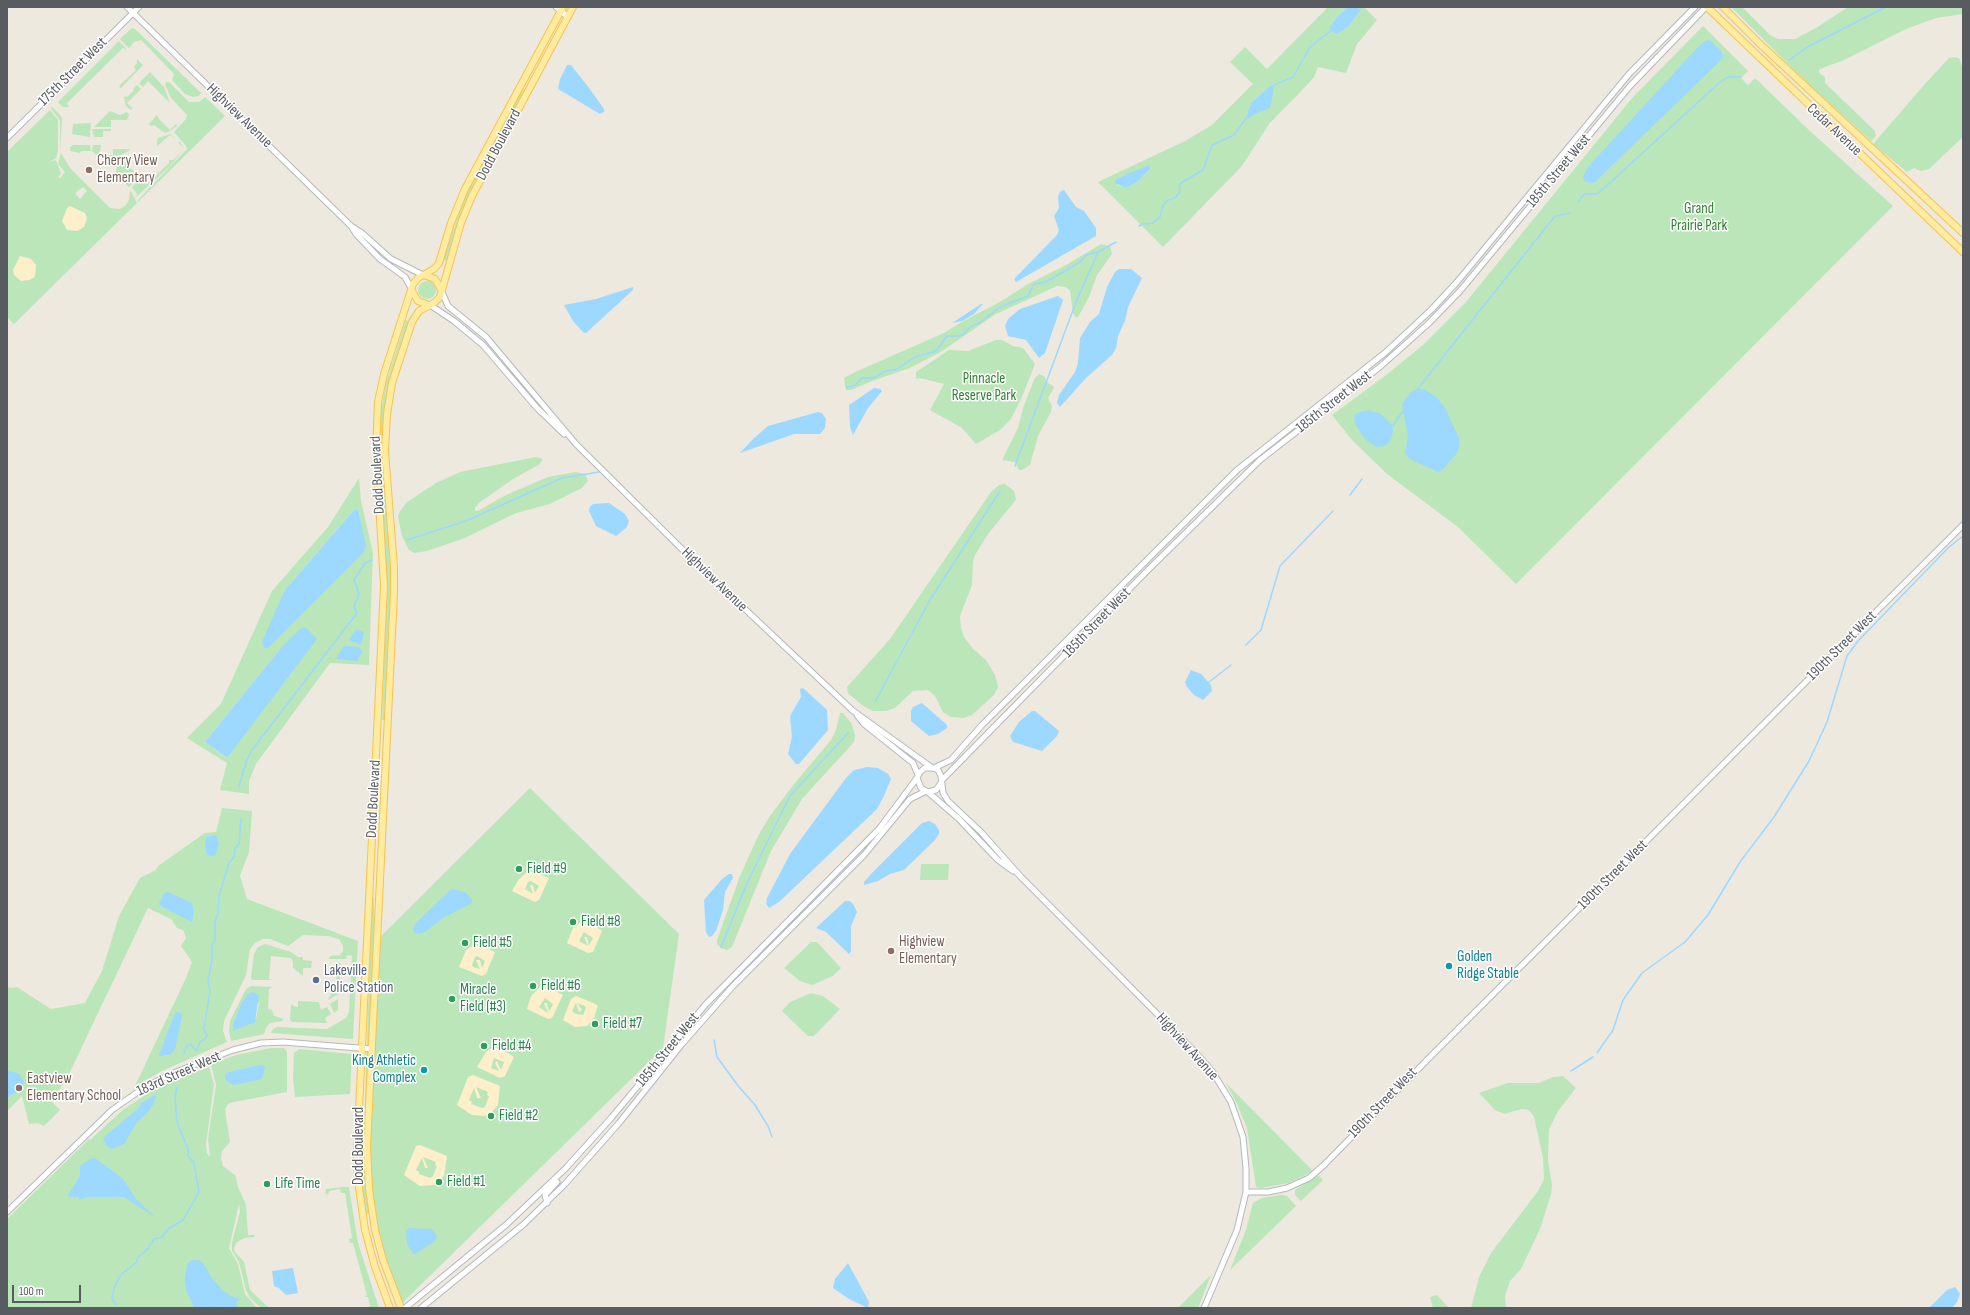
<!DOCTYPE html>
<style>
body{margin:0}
#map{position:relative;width:1970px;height:1315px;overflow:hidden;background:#ede9df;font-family:"Sofia Sans Condensed",sans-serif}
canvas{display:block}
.frame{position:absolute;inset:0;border:8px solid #585c61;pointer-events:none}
.scale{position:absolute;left:12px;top:1285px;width:69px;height:18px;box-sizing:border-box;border:2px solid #585c61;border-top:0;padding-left:5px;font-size:12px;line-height:14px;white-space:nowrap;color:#585c61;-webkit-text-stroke:3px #fff;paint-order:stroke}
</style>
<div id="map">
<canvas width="1970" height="1315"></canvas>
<div class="frame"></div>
<div class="scale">100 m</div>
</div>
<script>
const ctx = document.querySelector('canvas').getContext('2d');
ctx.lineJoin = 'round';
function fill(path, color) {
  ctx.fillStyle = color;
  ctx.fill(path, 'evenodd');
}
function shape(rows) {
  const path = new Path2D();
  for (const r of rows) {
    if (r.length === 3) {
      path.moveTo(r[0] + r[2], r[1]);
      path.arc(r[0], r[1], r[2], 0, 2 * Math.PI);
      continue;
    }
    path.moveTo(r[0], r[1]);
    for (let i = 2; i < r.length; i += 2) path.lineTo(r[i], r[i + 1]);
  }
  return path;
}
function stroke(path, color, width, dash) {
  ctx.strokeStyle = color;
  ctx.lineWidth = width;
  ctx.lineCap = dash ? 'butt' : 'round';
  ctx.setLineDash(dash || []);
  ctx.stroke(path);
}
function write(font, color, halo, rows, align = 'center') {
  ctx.font = font + ' "Sofia Sans Condensed",sans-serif';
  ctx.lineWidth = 3;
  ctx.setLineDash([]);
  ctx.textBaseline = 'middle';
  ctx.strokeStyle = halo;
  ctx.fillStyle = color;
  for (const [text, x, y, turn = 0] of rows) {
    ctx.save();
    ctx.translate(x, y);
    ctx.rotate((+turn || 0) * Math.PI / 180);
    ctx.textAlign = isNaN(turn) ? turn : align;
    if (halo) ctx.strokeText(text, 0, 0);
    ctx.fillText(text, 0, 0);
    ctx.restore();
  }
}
fill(shape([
 [1328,7,1348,7,1338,16,1330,26,1334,33,1337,34,1348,27,1361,10,1358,7,1364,7,1377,20,1357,44,1346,73,1318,67,1314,77,1306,86,1269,124,1242,166,1163,247,1098,182,1185,141,1212,125,1253,84,1230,62,1245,47,1267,69],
 [1271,85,1272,91,1271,102,1260,112,1246,117,1251,103],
 [1146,167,1151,168,1136,183,1125,188,1117,185,1118,178],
 [1731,7,1742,7,1770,35,1778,39,1795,39,1816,28,1848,7,1963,7,1963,14,1936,18,1906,29,1842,61,1827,66,1819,70,1819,73,1825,77,1825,83,1875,131,1876,136,1871,141,1803,79],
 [1703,26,1748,71,1741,78,1748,85,1755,78,1811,132,1893,206,1516,584,1458,527,1387,474,1353,441,1332,415,1385,376,1423,345,1466,302,1633,97],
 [132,28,135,29,201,93,199,96,193,97,185,94,172,80,174,74,141,40,134,42,129,48,120,39],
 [119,41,127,50,123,48,67,103,69,107,63,107,58,102],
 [1954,57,1959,58,1963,69,1963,137,1929,169,1921,171,1914,168,1907,172,1874,145,1874,143,1924,85,1949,58],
 [137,59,143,65,121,88,119,86,136,70,134,67,137,63],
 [150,72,164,87,170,103,148,81,143,87,139,83],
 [166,82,169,82,189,102,199,102,205,97,225,116,138,202,138,200,187,149,186,146,174,132,186,119,187,115,171,98,165,84],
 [137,85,141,89,127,103,133,109,131,110,126,106,124,98,125,96,127,97,134,90,133,89],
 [522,89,524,90,515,109,462,211,447,261,443,260,465,196],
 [52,107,60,115,62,119,60,151,60,120,51,109],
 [50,110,58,120,58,151,56,158,49,162,56,160,61,174,58,177,60,178,65,172,58,164,61,153,70,168,110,208,120,209,126,205,129,200,130,190,137,203,14,324,7,317,7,152],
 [83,187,87,191,80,199,75,193],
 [110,111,120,115,127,112,129,115,127,120,111,120,111,127,94,127],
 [157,115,159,119,170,130,176,124,177,126,172,130,165,133,154,125,151,126,149,124],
 [91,123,90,137,72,134,73,124],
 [92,129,111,129,111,131,103,131,103,137,94,137],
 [170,134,177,140,170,135,157,146,157,141,158,138],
 [178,142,180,142,184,149,170,166,135,198,137,194,132,187,141,178,147,184,169,163,169,160,173,160,184,149],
 [73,145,90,145,91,151,81,151,80,153,70,151,70,147],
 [93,145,101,145,99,155,113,155,113,149,128,149,130,150,123,154,114,163,108,164,92,151],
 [129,156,130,158,125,163,140,177,129,187,117,175,116,169,119,161],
 [1101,244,1110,246,1112,254,1097,275,1089,297,1078,317,1076,318,1073,313,1070,290,1065,287,1057,286,996,314,939,353,910,368,872,381,851,390,846,390,844,378,853,373,944,333,965,320,1000,302,1028,284,1066,265],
 [427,290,9],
 [406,320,409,322,387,394,382,434,391,582,384,720,382,720,387,582,379,459,380,417,386,383],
 [996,340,1002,340,1013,346,1023,348,1035,364,1022,397,1011,419,1000,430,976,444,962,428,930,410,944,384,920,378,916,379,916,372,949,350,968,351],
 [1039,374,1044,376,1048,383,1053,386,1054,388,1048,398,1052,406,1051,412,1038,436,1030,465,1022,470,1019,470,1015,462,1002,460,1018,428,1024,405,1035,378],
 [536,457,543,459,540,464,513,479,479,503,475,508,475,511,478,511,506,495,548,477,576,472,585,474,588,481,582,488,550,504,516,513,465,538,427,551,414,553,409,550,402,536,398,516,400,511,407,502,436,483,460,472],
 [359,478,361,501,373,553,369,665,330,663,256,764,249,781,249,794,220,790,227,763,187,738,221,704,272,591,328,527],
 [358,509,360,516,285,590,353,511],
 [281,648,227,758,226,758,205,742],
 [1005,484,1014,491,1016,500,988,534,975,555,973,561,972,585,960,616,961,628,964,637,973,649,986,660,995,675,998,687,994,695,972,715,963,718,951,717,943,712,935,696,928,690,913,691,895,708,886,711,873,711,863,706,848,693,847,687,890,639,991,492,999,485],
 [840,713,843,713,852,724,855,736,854,742,802,799,771,851,732,947,727,950,721,948,717,944,717,940,740,876,759,834,770,816,794,784,831,740,836,730],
 [530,788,679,934,663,1048,397,1308,376,1221,364,1128,372,898,374,898,374,943],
 [222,808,252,811,249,852,240,876,247,899,358,941,353,1039,271,1033,273,1029,277,1027,327,1029,346,1018,349,1012,352,956,347,955,346,959,329,959,330,956,340,955,343,951,343,946,339,939,328,936,303,935,288,946,270,939,263,939,255,943,250,949,246,975,224,1021,223,1031,227,1042,162,1071,135,1086,186,978,192,962,181,946,186,938,183,930,177,928,171,919,148,908,69,1074,52,1102,60,1110,44,1126,38,1123,29,1124,22,1096,7,1111,7,1098,20,1090,7,1070,7,986,10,988,17,987,51,1009,85,1003,102,971,119,916,140,878,156,870,158,866,205,833,216,832],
 [175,1013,170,1055,164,1056,172,1022],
 [921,864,949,864,948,880,920,880],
 [811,942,817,942,841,968,833,976,812,985,800,981,784,968],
 [265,944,291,952,298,957,303,957,303,960,312,961,311,968,303,968,303,976,293,968,293,962,291,958,271,956,269,979,273,980,253,980,251,978,254,954,258,947],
 [338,962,341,964,339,994,328,1000,336,982],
 [251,986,273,987,269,989,268,1009,272,1010,274,1016,284,1019,282,1021,270,1023,266,1028,264,1034,231,1041,229,1032,230,1021,246,989],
 [259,1003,256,1019,239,1010,241,1004],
 [811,993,823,996,840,1009,814,1036,808,1036,782,1011,790,1002],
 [338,999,338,1010,334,1013,330,1004],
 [298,1001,319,1002,321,1010,327,1007,331,1014,325,1018,327,1023,292,1022,290,1020,291,1005,293,1004,293,1006,298,1007],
 [271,1048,284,1048,287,1052,287,1092,229,1103,225,1109,230,1142,222,1151,221,1158,223,1166,235,1175,238,1187,246,1205,248,1235,254,1235,255,1237,245,1238,237,1242,234,1248,235,1252,244,1262,250,1290,269,1308,261,1308,250,1298,246,1290,239,1262,232,1251,232,1242,240,1212,239,1204,229,1248,238,1264,245,1294,257,1308,7,1308,7,1219,89,1139,90,1140,124,1109,150,1092,181,1077,209,1067,214,1084,206,1144,207,1153,210,1157,208,1139,216,1085,211,1064,236,1055],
 [299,1049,352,1054,350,1094,295,1097,293,1078,294,1053],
 [1563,1076,1576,1088,1558,1111,1549,1129,1548,1160,1552,1185,1551,1194,1540,1229,1521,1269,1510,1281,1505,1296,1506,1308,1471,1308,1479,1277,1491,1253,1538,1191,1544,1179,1543,1158,1534,1117,1529,1110,1522,1109,1504,1114,1495,1110,1479,1093,1508,1083,1539,1083,1553,1077],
 [1226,1083,1313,1171,1289,1183,1261,1188,1256,1187,1247,1128,1237,1104],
 [360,1161,364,1161,369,1213,366,1214,362,1190],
 [1318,1175,1323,1180,1301,1201,1295,1195,1295,1190],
 [343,1187,349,1187,358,1243,379,1308,366,1308,370,1306,368,1297,364,1297,367,1295,353,1243,350,1243,349,1239,352,1238,345,1193,341,1193,340,1189,329,1191,328,1195,325,1193,326,1189],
 [1281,1195,1287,1196,1296,1206,1230,1270,1246,1230,1253,1203,1262,1198],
 [1211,1275,1198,1308,1178,1308],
 [1437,1295,1449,1308,1433,1308,1430,1297]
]), '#bbe6b9');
fill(shape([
 [70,206,85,213,87,218,84,227,77,231,67,230,62,221,67,208],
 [20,256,31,259,36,265,35,277,29,280,21,281,14,275,13,270],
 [527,872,535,872,549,878,539,900,535,902,512,891,519,879],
 [531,881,539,886,535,893,533,885,530,885,533,894,525,889,528,882],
 [581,922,590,922,602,931,593,952,588,953,567,943,573,928],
 [584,932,593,938,589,946,587,937,584,937,588,946,579,941],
 [474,945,482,946,495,952,486,974,482,976,459,967,466,950],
 [477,956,485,961,482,968,480,960,476,960,480,969,473,967,472,965,475,957],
 [540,987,549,988,563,995,552,1018,548,1019,527,1009,531,996],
 [545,998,553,1004,549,1012,547,1003,544,1003,548,1013,539,1007],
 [576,996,598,1005,594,1018,587,1026,575,1027,563,1020,571,999],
 [576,1003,579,1012,582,1010,577,1003,585,1006,586,1008,583,1015,576,1014,572,1011],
 [492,1048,500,1048,514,1057,505,1076,500,1078,477,1067,486,1052],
 [494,1058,504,1062,501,1070,497,1061,495,1063,499,1071,491,1068],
 [473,1075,500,1086,498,1105,492,1112,484,1116,472,1115,457,1105,468,1077],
 [476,1087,488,1092,487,1095,489,1096,485,1107,482,1108,471,1104,472,1102,469,1100,474,1088,477,1098,481,1098],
 [420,1145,447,1156,444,1176,435,1185,420,1186,404,1175,416,1146],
 [423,1157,436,1162,435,1165,437,1166,433,1176,430,1178,419,1174,419,1172,416,1170,422,1158,425,1168,428,1168]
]), '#fcefca');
fill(shape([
 [1348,7,1358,7,1361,10,1348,27,1337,34,1334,33,1330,29,1330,26,1338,16],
 [1710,40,1721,51,1723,57,1721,60,1594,183,1585,182,1583,177,1588,167,1698,47,1705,41],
 [567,65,571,65,589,88,604,109,604,112,600,114,558,89,560,79],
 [1271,85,1274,89,1270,108,1255,114,1248,119,1246,117,1251,103],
 [1149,165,1151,168,1136,183,1125,188,1115,183,1115,181,1118,178],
 [1064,190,1076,207,1084,211,1096,228,1096,236,1016,282,1014,279,1017,276,1057,235,1059,230,1054,216,1059,208,1058,196,1061,191],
 [1119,269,1131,269,1142,278,1128,307,1125,321,1118,336,1116,348,1112,355,1086,378,1060,407,1057,403,1059,395,1075,372,1078,363,1080,338,1090,322,1099,314,1107,287,1115,272],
 [633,287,633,290,586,333,583,332,573,321,564,305,596,299],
 [1058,296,1063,300,1045,353,1039,358,1026,340,1008,336,1005,326,1008,319,1020,309],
 [983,304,974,314,962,321,952,323,981,304],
 [874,388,880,389,882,391,868,408,853,435,850,427,849,405],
 [1418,389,1424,389,1436,397,1445,408,1459,438,1459,447,1457,453,1443,469,1438,472,1410,459,1405,453,1408,436,1402,404,1411,392],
 [1368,410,1381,414,1392,425,1393,431,1391,440,1385,446,1376,447,1366,440,1355,424,1354,418,1357,413],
 [818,412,822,413,826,419,825,428,820,434,794,434,740,453,753,439,768,426],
 [609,503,625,514,629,521,627,527,616,536,596,526,589,511,590,507,593,504],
 [358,509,366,546,364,552,267,649,264,647,262,642,285,590,353,511],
 [305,627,317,639,227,758,205,742,281,648,300,629],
 [356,629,364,632,361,645,349,640],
 [344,646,359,647,361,650,362,652,357,661,336,659],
 [1191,670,1201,674,1211,685,1212,691,1203,700,1194,695,1187,687,1185,682],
 [803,688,827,710,828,730,799,764,796,764,788,754,792,737,790,716,801,697,800,689],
 [922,703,947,725,947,728,938,734,929,736,911,721,911,711,913,707],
 [1032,711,1035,711,1059,731,1057,736,1042,751,1013,742,1010,736,1019,722],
 [867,767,878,768,888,774,891,779,883,798,877,809,779,902,769,908,766,904,767,898,790,854,846,778,854,770],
 [929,821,935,824,939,830,939,834,935,840,904,870,890,874,878,881,864,885,864,882,872,873,922,823],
 [216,835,219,844,215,856,207,855,205,847,206,838,209,836],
 [729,874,732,874,733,878,725,892,723,910,716,931,712,936,709,937,706,932,704,900,722,879],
 [451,889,465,892,472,900,472,903,441,919,425,932,419,934,415,933,413,929,415,924],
 [168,892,192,903,194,913,192,922,161,906,159,903,165,893],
 [845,901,850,901,853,904,857,912,851,926,851,951,849,954,826,932,816,928],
 [253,992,259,995,255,1022,233,1031,233,1025,241,1004,248,994],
 [178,1012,182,1014,182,1017,175,1049,170,1055,161,1056,159,1055,175,1013],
 [260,1065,264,1065,265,1068,262,1079,234,1085,228,1082,225,1079,225,1075,229,1072],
 [7,1070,19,1074,24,1082,20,1090,7,1098],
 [157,1094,153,1105,147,1113,137,1122,124,1144,112,1149,107,1146,103,1138,140,1107,141,1103],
 [95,1158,122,1178,137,1200,156,1218,124,1197,88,1197,79,1200,78,1197,69,1197,68,1195,80,1176,80,1166,90,1159],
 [409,1228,432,1229,437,1237,435,1241,414,1255,407,1244,406,1231],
 [192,1260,198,1260,204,1264,211,1277,222,1290,231,1296,241,1299,236,1302,238,1308,194,1308,186,1289,185,1280,187,1264],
 [848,1263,869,1302,868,1308,849,1299,833,1288,835,1279],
 [293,1268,298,1293,286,1295,279,1288,274,1286,272,1271],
 [1955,1287,1960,1294,1957,1302,1952,1308,1929,1308,1947,1290]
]), '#9cd8ff');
stroke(shape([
 [1789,60,1809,46,1886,7],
 [1271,88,1274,85,1293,77,1310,47,1332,30],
 [1578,202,1584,194,1597,194,1612,181,1719,83,1728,77,1741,77],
 [1139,226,1143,224,1153,223,1160,217,1163,205,1168,200,1175,198,1180,192,1179,186,1181,183,1203,170,1212,145,1234,135,1247,117],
 [846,387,854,386,862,378,875,378,883,372,897,369,915,357,933,352,937,350,947,336,958,336,964,334,970,327,979,323,1002,306,1028,296,1034,284,1046,282,1080,262,1086,255,1098,252,1116,242],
 [1416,391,1555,216,1570,213],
 [1392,427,1403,411],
 [1015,466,1076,302,1098,252],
 [1350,495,1362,479],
 [407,540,466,521,562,478,599,472],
 [1246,645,1261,630,1280,566,1333,511],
 [1209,682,1231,665],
 [875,702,930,600,1000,491],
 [239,786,247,760,252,750,357,613,354,607,359,593,354,580,365,563,372,560],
 [721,947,748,881,790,796,848,733],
 [714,1040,717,1057,739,1087,755,1105,768,1126,772,1137],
 [1597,1053,1613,1030,1623,1000,1642,973,1685,942,1708,915,1740,862,1774,817,1809,761,1827,722,1847,656,1858,641,1948,548,1963,536],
 [184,1054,186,1047,191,1044,194,1049,197,1050,200,1042,205,1039,207,1035,204,1029,210,991,208,981,212,960,212,945,215,940,215,922,218,913,219,896,229,863,234,857,235,848,239,844,241,818],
 [1571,1071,1593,1057],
 [117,1305,112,1299,113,1293,116,1283,122,1274,137,1262,137,1258,147,1250,154,1239,161,1238,168,1229,183,1220,199,1192,194,1163,188,1156,188,1149,177,1122,175,1097,177,1087]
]), '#9cd8ff', 1.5);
const minor = shape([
 [127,7,351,226,362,233,391,259,423,275],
 [556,7,568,17],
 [7,138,139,7],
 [351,226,356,234,380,259,405,277,411,288],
 [442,292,448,306,486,337,576,444,694,561,852,710,931,767],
 [430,305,454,321,483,345,537,408,564,434],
 [857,715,864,724,913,763,918,775],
 [934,768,951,760,982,725,1237,470,1386,352,1432,309,1457,282,1629,74,1695,7],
 [942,780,1148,570,1260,460,1381,366,1428,324,1460,291,1630,86,1706,7],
 [941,783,936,790,928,792,921,788,917,778,920,772,925,768,932,768,938,770,941,776,943,793,948,801,981,832,1021,877,1196,1053,1212,1071,1231,1102,1243,1137,1246,1168,1246,1192,1237,1230,1204,1308],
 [928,792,958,818,998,860,1013,871],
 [1246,1192,1268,1192,1287,1188,1309,1178,1324,1165,1430,1057,1963,525],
 [547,1203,545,1195,557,1182],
 [7,1212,112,1110,145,1087,176,1072,233,1050,261,1043,283,1042,371,1049],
 [405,1308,507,1224,566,1168,612,1117,706,1004,879,829,917,778],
 [421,1308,524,1224,565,1184,619,1123,682,1044,732,987,864,855,910,799,926,791]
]);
const major = shape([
 [1707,7,1963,252],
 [1723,7,1759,43,1963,233],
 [424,275,435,279,441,289],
 [412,291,418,301,429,305],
 [390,1308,375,1267,365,1230,358,1181,357,1151,384,586,376,452,378,402,384,374,413,284,418,278,434,269,439,263,451,223,465,189,563,7],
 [401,1308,383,1260,375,1230,369,1189,367,1146,394,593,394,567,385,451,387,414,392,383,412,322,419,311,434,303,440,297,461,223,472,196,573,7]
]);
stroke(minor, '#b5b8bd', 7);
stroke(major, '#fac24b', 8);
stroke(minor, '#fff', 5);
stroke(major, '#ffeca1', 6);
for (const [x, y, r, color] of [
 [89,170,4,"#8d6e63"],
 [519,869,4,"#2e9e5b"],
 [573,922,4,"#2e9e5b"],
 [465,943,4,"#2e9e5b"],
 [891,951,4,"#8d6e63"],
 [1449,966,4,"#0f9aa8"],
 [316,980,4,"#5c6f8a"],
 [533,986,4,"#2e9e5b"],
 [452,999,4,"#2e9e5b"],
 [595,1024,4,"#2e9e5b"],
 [484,1046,4,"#2e9e5b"],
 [424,1070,4,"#0f9aa8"],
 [19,1088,4,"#8d6e63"],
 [491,1116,4,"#2e9e5b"],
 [439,1182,4,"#2e9e5b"],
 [267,1184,4,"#2e9e5b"]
]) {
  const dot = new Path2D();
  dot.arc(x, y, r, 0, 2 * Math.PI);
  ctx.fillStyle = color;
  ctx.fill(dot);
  stroke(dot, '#fff', 1.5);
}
write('15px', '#585c61', '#fff', [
 ["175th Street West",73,72,-45],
 ["Highview Avenue",239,116,44],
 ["Cedar Avenue",1834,130,43],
 ["Dodd Boulevard",499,145,-62],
 ["185th Street West",1559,171,-50],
 ["185th Street West",1334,402,-38],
 ["Dodd Boulevard",378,475,-93],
 ["Highview Avenue",714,580,44],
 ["185th Street West",1097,623,-46],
 ["190th Street West",1842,646,-45],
 ["Dodd Boulevard",374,799,-87],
 ["190th Street West",1613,875,-45],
 ["Highview Avenue",1187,1047,48],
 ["185th Street West",668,1050,-51],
 ["183rd Street West",179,1074,-24],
 ["190th Street West",1383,1103,-46],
 ["Dodd Boulevard",359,1146,-90]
]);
write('15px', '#785e54', '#fff', [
 ["Cherry View",97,161],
 ["Elementary",97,178],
 ["Highview",899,942],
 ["Elementary",899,959],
 ["Eastview",27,1079],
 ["Elementary School",27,1096]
], 'left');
write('15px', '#2e832f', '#fff', [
 ["Grand",1699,209],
 ["Prairie Park",1699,226],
 ["Pinnacle",984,379],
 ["Reserve Park",984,396]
]);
write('15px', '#27864d', '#fff', [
 ["Field #9",527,869],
 ["Field #8",581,922],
 ["Field #5",473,943],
 ["Field #6",541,986],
 ["Miracle",460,990],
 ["Field (#3)",460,1007],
 ["Field #7",603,1024],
 ["Field #4",492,1046],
 ["Field #2",499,1116],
 ["Field #1",447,1182],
 ["Life Time",275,1184]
], 'left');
write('15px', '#0d838f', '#fff', [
 ["Golden",1457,957],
 ["Ridge Stable",1457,974],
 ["King Athletic",416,1061,"right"],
 ["Complex",416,1078,"right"]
], 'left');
write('15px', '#4e5e75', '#fff', [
 ["Lakeville",324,971],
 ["Police Station",324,988]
], 'left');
</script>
